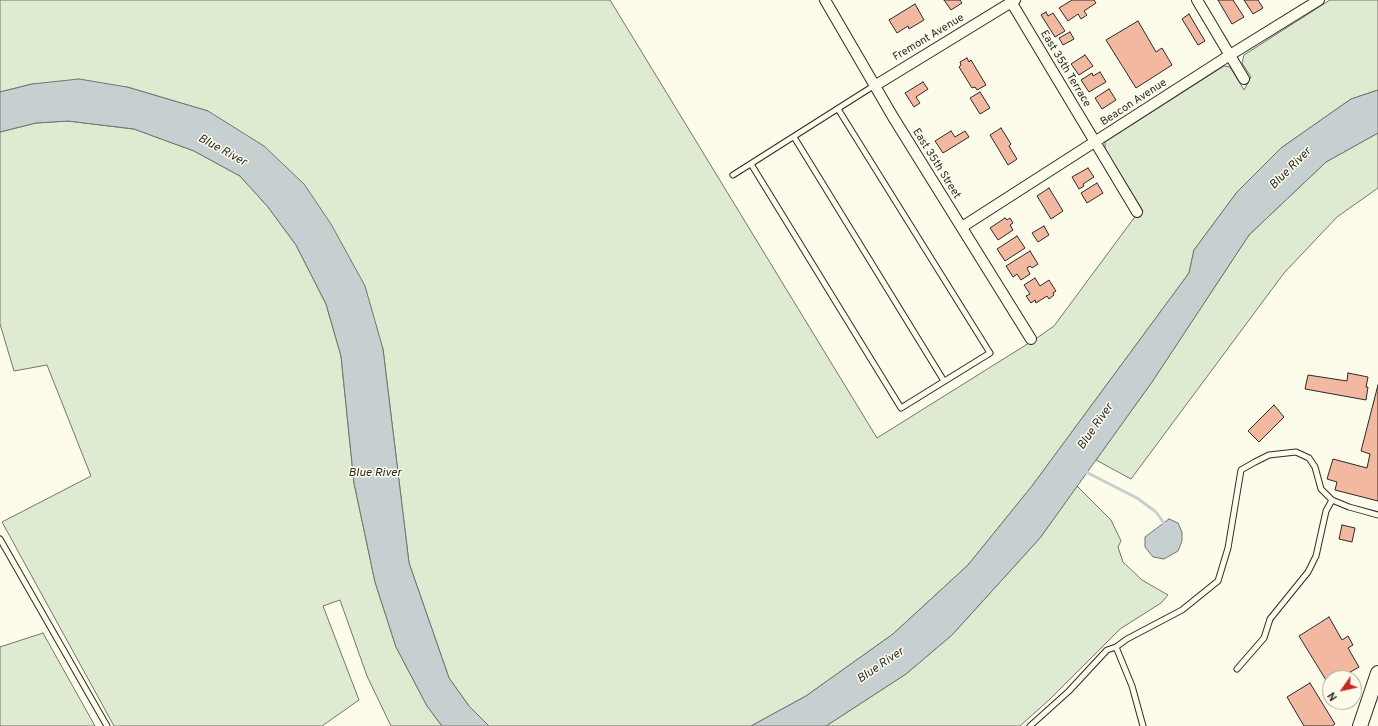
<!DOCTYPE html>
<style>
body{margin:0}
#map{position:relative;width:1378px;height:726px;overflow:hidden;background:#fdfbea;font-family:Overpass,sans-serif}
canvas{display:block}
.north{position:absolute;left:1322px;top:670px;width:40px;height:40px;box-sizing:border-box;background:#fdfbea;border:1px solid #a9a89e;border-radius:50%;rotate:236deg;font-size:11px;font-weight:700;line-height:16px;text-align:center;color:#2b2b2b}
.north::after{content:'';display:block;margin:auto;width:14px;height:18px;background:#c62828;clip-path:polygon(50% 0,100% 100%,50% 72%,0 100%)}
</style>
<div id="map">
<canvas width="1378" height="726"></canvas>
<div class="north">N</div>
</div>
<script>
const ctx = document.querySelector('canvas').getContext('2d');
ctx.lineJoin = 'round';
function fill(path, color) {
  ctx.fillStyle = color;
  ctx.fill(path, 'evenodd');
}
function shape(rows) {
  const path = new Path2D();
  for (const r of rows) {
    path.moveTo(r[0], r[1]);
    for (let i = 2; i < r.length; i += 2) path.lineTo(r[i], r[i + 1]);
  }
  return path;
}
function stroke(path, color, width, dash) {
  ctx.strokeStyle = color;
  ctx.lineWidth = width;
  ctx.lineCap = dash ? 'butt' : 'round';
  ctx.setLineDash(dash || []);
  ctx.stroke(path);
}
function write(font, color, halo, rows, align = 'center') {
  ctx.font = font + ' Overpass,sans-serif';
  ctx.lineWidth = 3;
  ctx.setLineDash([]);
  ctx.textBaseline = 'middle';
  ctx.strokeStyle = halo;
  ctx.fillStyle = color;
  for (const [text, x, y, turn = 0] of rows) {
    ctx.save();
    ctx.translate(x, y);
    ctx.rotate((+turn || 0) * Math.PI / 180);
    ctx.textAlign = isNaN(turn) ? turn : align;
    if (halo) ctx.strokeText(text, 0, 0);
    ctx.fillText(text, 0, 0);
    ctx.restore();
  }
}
const green = shape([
 [0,0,610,0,877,438,1037,338,1054,326,1134,218,1143,211,1105,149,1105,142,1224,66,1230,67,1244,90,1251,77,1242,63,1244,55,1330,0,1378,0,1378,90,1351,99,1281,148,1237,192,1194,250,1189,273,1032,486,968,565,893,634,806,696,751,726,489,726,469,706,449,678,409,563,383,349,208,111,127,87,32,84,0,92,0,0],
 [68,121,134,129,194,151,240,176,268,207,296,245,326,304,341,356,354,483,375,582,396,647,427,706,442,726,391,726,367,676,340,600,323,606,359,700,322,726,114,726,2,522,91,476,47,365,14,371,0,324,0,132,36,123,68,121],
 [1378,133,1378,188,1337,217,1284,273,1131,479,1096,460,1152,382,1249,235,1326,162,1378,133],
 [1077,486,1111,520,1121,541,1118,547,1123,562,1142,580,1168,595,1161,603,1120,629,1050,699,1020,726,826,726,906,674,952,635,1040,538,1077,486],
 [43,633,95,726,0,726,0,647,43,633]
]);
fill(green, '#deebd1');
stroke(green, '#74746e', 1);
const water = shape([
 [79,79,127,87,208,111,264,146,304,184,331,224,365,286,383,349,409,563,449,678,469,706,489,726,442,726,427,706,396,647,375,582,354,483,341,356,326,304,296,245,268,207,240,176,194,151,134,129,68,121,36,123,0,132,0,92,32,84,79,79],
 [1378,90,1378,133,1326,162,1249,235,1152,382,1040,538,952,635,906,674,826,726,751,726,806,696,893,634,968,565,1032,486,1189,273,1194,250,1237,192,1281,148,1351,99,1378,90],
 [1169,519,1178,523,1182,532,1182,541,1178,551,1164,559,1153,557,1145,547,1145,537,1169,519]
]);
fill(water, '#c7d0d0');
stroke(water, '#74746e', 1);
stroke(shape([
 [1084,471,1137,498,1156,512,1166,526]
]), '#c7d0d0', 3);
const building = shape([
 [944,0,960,0,962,3,951,10,944,0],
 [1072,0,1094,0,1096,3,1084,11,1087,15,1081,19,1078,14,1068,21,1059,8,1072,0],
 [1218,0,1233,0,1244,17,1232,24,1218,0],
 [1244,0,1258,0,1263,8,1253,14,1244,0],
 [915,4,924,20,909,29,908,26,897,33,889,20,915,4],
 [1046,12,1048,16,1053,13,1065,31,1055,37,1041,15,1046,12],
 [1189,14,1205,41,1198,45,1182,19,1189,14],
 [1138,21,1156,52,1162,48,1172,65,1136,88,1106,40,1138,21],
 [1070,32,1074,39,1063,45,1059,38,1070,32],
 [1085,55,1093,66,1079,75,1071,64,1085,55],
 [967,58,969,62,971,60,986,85,977,90,975,87,972,88,959,67,961,65,960,62,967,58],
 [1100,72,1106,82,1089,92,1081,80,1092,73,1093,76,1100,72],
 [923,82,928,89,916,97,920,103,914,107,905,93,923,82],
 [1109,89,1116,100,1102,109,1095,98,1109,89],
 [980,92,990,108,980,114,970,98,980,92],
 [1001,128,1011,144,1009,146,1017,159,1008,165,990,135,1001,128],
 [951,131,955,137,965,131,969,137,943,153,935,141,951,131],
 [1088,168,1094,177,1083,184,1084,186,1079,189,1072,177,1088,168],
 [1097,183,1103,193,1087,203,1081,193,1097,183],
 [1049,188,1063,211,1051,219,1037,196,1049,188],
 [1005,218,1007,220,1010,218,1013,223,1010,225,1013,230,998,240,990,228,1005,218],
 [1044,226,1049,235,1038,242,1032,233,1044,226],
 [1017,236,1025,248,1005,261,997,249,1017,236],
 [1030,251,1038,264,1032,268,1030,266,1027,268,1030,274,1021,280,1017,274,1013,277,1006,266,1030,251],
 [1035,278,1040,286,1049,280,1056,291,1053,293,1054,295,1049,299,1047,296,1036,303,1035,300,1031,303,1026,296,1030,294,1024,285,1035,278],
 [1348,373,1368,377,1366,387,1368,387,1366,400,1305,389,1308,375,1347,381,1348,373],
 [1378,385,1378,501,1335,490,1337,482,1327,479,1333,459,1367,468,1370,454,1361,451,1378,385],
 [1274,405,1284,417,1259,442,1248,431,1274,405],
 [1342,525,1355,528,1352,542,1339,539,1342,525],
 [1329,617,1342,640,1348,636,1353,645,1348,648,1359,667,1340,678,1330,678,1329,685,1299,636,1329,617],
 [1310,683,1335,724,1332,726,1304,726,1287,697,1310,683]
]);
fill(building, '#f2b8a0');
stroke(building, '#2b2b2b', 1);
const lane = shape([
 [794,137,944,381],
 [751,164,901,408,990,353,838,109],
 [733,175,875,85],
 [0,539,107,726],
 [1116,647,1132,686,1143,726],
 [1237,669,1264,638,1270,619,1308,572,1316,556,1326,511,1332,500],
 [1030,726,1069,691,1107,650,1116,647,1127,639,1182,610,1218,581,1228,548,1241,470,1255,462,1269,455,1296,452,1309,458,1315,467,1321,489,1332,500,1349,507,1378,515]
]);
const street = shape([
 [825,0,893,117,1031,339],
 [1010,0,1137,212],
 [1197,0,1244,79],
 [876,85,1015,0],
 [962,227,1230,55,1319,0]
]);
const secondary = shape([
 [1360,726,1378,673]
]);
stroke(lane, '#2b2b2b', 7);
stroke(street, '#2b2b2b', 12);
stroke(secondary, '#2b2b2b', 16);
stroke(lane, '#fdfbea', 5);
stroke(street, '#fdfbea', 10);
stroke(secondary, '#fdfbea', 14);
write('11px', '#2b2b2b', '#fdfbea', [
 ["Fremont Avenue",929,38,-31],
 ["East 35th Terrace",1065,69,59],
 ["Beacon Avenue",1134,103,-33],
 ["East 35th Street",936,164,58]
]);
write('italic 12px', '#2b2b2b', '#fdfbea', [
 ["Blue River",222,151,29],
 ["Blue River",1291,169,-45],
 ["Blue River",1096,427,-55],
 ["Blue River",375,474],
 ["Blue River",881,666,-34]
]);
</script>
